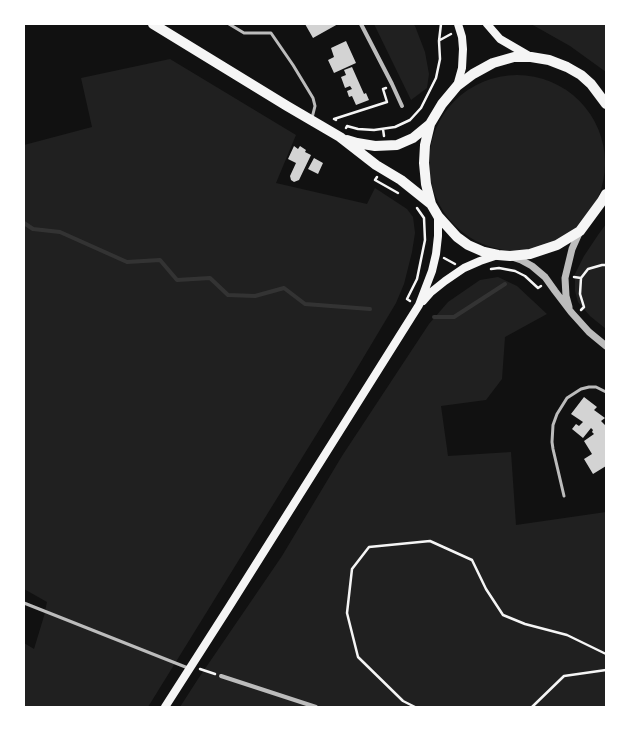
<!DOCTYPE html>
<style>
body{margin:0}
#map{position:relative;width:630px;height:731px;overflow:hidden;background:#111;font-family:"Exo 2",sans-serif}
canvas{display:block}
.frame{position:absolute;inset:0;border:25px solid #fff;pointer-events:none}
</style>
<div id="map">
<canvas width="630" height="731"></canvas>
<div class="frame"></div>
</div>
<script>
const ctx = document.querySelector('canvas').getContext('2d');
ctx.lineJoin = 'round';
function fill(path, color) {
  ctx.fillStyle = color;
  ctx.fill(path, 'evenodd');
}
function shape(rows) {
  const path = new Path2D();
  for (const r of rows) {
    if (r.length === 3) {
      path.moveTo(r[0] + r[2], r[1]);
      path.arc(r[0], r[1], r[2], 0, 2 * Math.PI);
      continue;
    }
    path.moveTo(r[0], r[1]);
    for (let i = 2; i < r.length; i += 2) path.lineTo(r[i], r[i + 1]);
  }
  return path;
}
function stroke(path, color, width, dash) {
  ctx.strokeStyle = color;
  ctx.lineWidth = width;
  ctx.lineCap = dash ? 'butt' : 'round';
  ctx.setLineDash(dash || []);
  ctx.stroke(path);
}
fill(shape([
 [374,24,413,24,415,26,425,52,429,74,427,88,411,100],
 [531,24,606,24,606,72,570,46],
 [170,59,296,135,276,183,367,204,375,188,407,209,413,217,415,233,412,252,404,284,396,303,347,385,148,707,24,707,24,643,34,649,44,616,47,602,24,589,24,145,92,127,81,78],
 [517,163,88],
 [606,224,606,329,590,316,578,302,575,291,575,274,584,256,598,235],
 [498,277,517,286,547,314,505,337,502,379,486,400,441,406,448,456,511,452,516,525,606,512,606,707,180,707,198,679,282,556,342,456,429,324,448,302,480,280]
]), '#202020');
stroke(shape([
 [24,223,33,229,60,232,127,262,160,260,177,280,210,278,228,295,255,296,284,288,305,304,370,309],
 [434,317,454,317,505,284]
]), '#333', 4);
fill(shape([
 [305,24,338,24,313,38],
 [346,41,356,63,334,73,328,60,334,57,331,48],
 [352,67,364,94,366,93,369,100,356,105,352,96,349,97,347,91,352,89,350,86,345,88,341,77,346,75,344,70],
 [294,146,298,149,300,146,306,150,305,152,311,155,299,180,294,182,291,180,290,176,296,163,288,159],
 [314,158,323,163,318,174,308,169],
 [584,397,597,407,594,410,605,418,601,421,606,426,606,466,593,474,584,459,592,454,584,441,594,434,592,432,593,430,591,428,583,438,572,429,576,424,579,426,583,422,571,414]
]), '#d3d3d3');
stroke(shape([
 [440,40,451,34],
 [336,120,334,119,387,102,383,89,386,88],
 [346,128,347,126,358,129,374,130,395,127,410,120,421,108,436,78,440,59,439,41,441,24],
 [383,129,384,136],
 [377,177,375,180,398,193],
 [444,258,455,264],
 [491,269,499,268,515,271,525,276,538,288,541,286],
 [574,277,581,278],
 [410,301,407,299,417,279,425,240,424,218,417,208],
 [581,310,584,307,580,294,581,278,588,269,602,265,606,265],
 [200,669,215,674],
 [415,707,403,701,358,657,347,613,352,569,369,547,430,541,472,560,486,589,503,615,525,624,567,635,606,654],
 [532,707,564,676,606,670]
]), '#f5f5f5', 2.5);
stroke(shape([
 [229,24,244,33,271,33,293,65,313,98,315,106,312,118],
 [564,496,553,449,552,442,553,425,557,414,567,398,581,389,589,387,596,387,606,392],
 [24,603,188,668]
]), '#bcbcbc', 3);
stroke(shape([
 [361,24,392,84,402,106],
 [221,676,316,707]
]), '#bcbcbc', 4);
stroke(shape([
 [512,257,521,260,532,266,545,277,555,291,571,312,589,332,606,346],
 [569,307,566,296,565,278,572,249,580,231]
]), '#bcbcbc', 7);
stroke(shape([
 [487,24,500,39,531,57],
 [457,86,462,68,463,49,462,37,458,24],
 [423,301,430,293,445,281,464,268,480,261,498,255],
 [165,707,229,607,419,305,432,271,436,254,438,236,438,216]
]), '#f5f5f5', 8);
stroke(shape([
 [153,24,287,106,340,137,376,165,401,180,431,204],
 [606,104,591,84,581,75,567,67,549,60,531,57,514,57,493,63,473,74,457,86,442,104,430,124,425,145,424,163,426,184,431,204,438,216,457,237,468,245,484,252,498,255,510,256,530,254,557,245,580,231,602,201,606,194],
 [347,140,357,143,375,146,397,145,413,138,430,124]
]), '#f5f5f5', 10);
</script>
